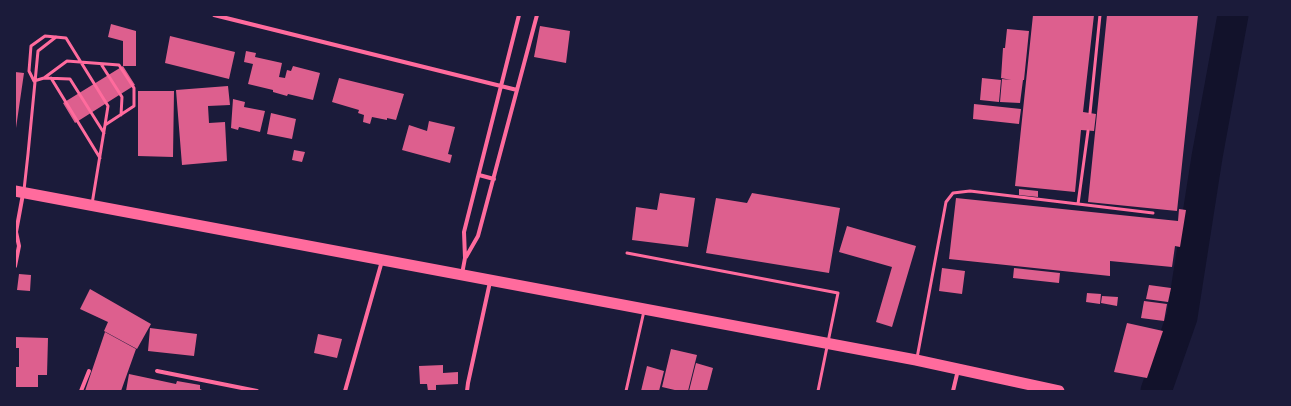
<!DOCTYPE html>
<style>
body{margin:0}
#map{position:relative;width:1291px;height:406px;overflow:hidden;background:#1b1b3a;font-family:Signika,sans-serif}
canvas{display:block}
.frame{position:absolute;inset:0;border:16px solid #1b1b3a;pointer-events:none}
</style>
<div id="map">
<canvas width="1291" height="406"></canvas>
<div class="frame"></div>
</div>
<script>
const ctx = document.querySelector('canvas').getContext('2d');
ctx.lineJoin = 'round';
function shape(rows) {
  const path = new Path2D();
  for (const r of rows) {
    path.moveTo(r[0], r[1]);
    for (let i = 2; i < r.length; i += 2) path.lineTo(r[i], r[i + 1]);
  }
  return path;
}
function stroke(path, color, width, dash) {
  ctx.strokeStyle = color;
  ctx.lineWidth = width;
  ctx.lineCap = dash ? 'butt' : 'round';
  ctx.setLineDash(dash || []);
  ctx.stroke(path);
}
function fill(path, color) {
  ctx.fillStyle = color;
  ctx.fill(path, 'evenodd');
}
stroke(shape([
 [1156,391,1182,317,1207,157,1233,15]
]), '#12122b', 31);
fill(shape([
 [1033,15,1094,15,1083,112,1096,114,1094,131,1081,130,1075,192,1015,186],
 [1107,15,1198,15,1177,211,1088,202],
 [111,24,136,31,136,66,123,66,135,85,75,123,63,103,123,66,123,41,108,37],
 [540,26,570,31,566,63,534,57],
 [1007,29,1029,31,1024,80,1023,80,1020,103,1000,102,1002,79,1011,80,1001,78,1003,48,1005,48],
 [170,36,235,52,229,79,165,63],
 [246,51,256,53,255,57,282,63,279,77,285,78,287,70,291,71,293,66,320,73,313,100,288,94,287,96,273,92,273,90,248,84,253,64,244,62],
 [15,72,24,73,16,128,15,128],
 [339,78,404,94,396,120,387,118,387,120,372,117,370,124,363,122,364,115,358,113,359,110,332,102],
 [982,78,1001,80,999,102,980,100],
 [228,86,230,105,208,106,209,123,225,122,227,161,182,165,176,90],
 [138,91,174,91,173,157,138,156],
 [233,99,245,102,244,107,265,111,260,132,239,127,238,130,231,128],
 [974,104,1021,109,1019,124,973,119],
 [271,113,296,119,292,139,267,134],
 [429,121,455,127,448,154,452,155,450,163,402,150,409,125,427,131],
 [294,150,305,152,302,162,292,160],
 [1019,189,1038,191,1038,197,1019,195],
 [660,193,695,198,688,247,632,240,636,207,657,210],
 [752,193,840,208,829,273,706,253,716,198,747,203],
 [956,198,1178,221,1179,209,1186,210,1180,247,1175,246,1172,267,1110,261,1110,276,949,259],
 [847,226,916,246,892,327,876,322,892,267,839,252],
 [942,268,965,271,962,294,939,291],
 [1014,268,1060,273,1059,283,1013,278],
 [19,274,31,275,30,291,17,290],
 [1149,285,1171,288,1168,302,1146,299],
 [90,289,151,324,137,349,104,331,108,322,80,309],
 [1087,293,1101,294,1100,304,1086,302],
 [1102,296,1118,297,1117,306,1101,303],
 [1144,301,1167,304,1164,321,1141,318],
 [1127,323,1163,331,1147,378,1114,372],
 [150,328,197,334,194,356,148,351],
 [105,332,136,349,121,391,85,391],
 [318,334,342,339,337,358,314,353],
 [15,337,48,338,47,375,38,375,38,387,15,387,15,367,19,367,19,348,15,348],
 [671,349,697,355,688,391,679,391,662,387],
 [696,363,713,368,707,391,689,391],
 [443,365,443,373,458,372,458,384,436,385,436,391,428,391,427,384,420,384,419,366],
 [647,366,664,371,659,391,641,391],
 [129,374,176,384,177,381,200,385,200,389,204,391,126,391]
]), '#dd5f8e');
stroke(shape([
 [101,64,122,97,121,115],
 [44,78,70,79,104,133],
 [51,78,100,158],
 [34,81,44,78,67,61,119,65,134,88,134,106,105,125,92,204],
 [34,81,29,71,31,46,45,36,66,38,108,106,105,125],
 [1090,113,1100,15],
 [24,190,28,154,38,51,56,37],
 [1078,204,1088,131],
 [627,253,838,293,818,391],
 [917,358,946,202,953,193,970,191,1153,213],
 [626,391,644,311]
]), '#ff6b9d', 3);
stroke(shape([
 [214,15,517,90],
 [479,175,494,179],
 [466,257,478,236,537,15],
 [15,266,19,246,16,232,23,194],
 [462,274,465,258,464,232,519,15],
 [157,371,257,391],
 [81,391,89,371],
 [345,391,382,261],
 [467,391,468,383,490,282],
 [953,391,958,370]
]), '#ff6b9d', 4);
stroke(shape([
 [15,191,916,360,1059,391]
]), '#ff6b9d', 11);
</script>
